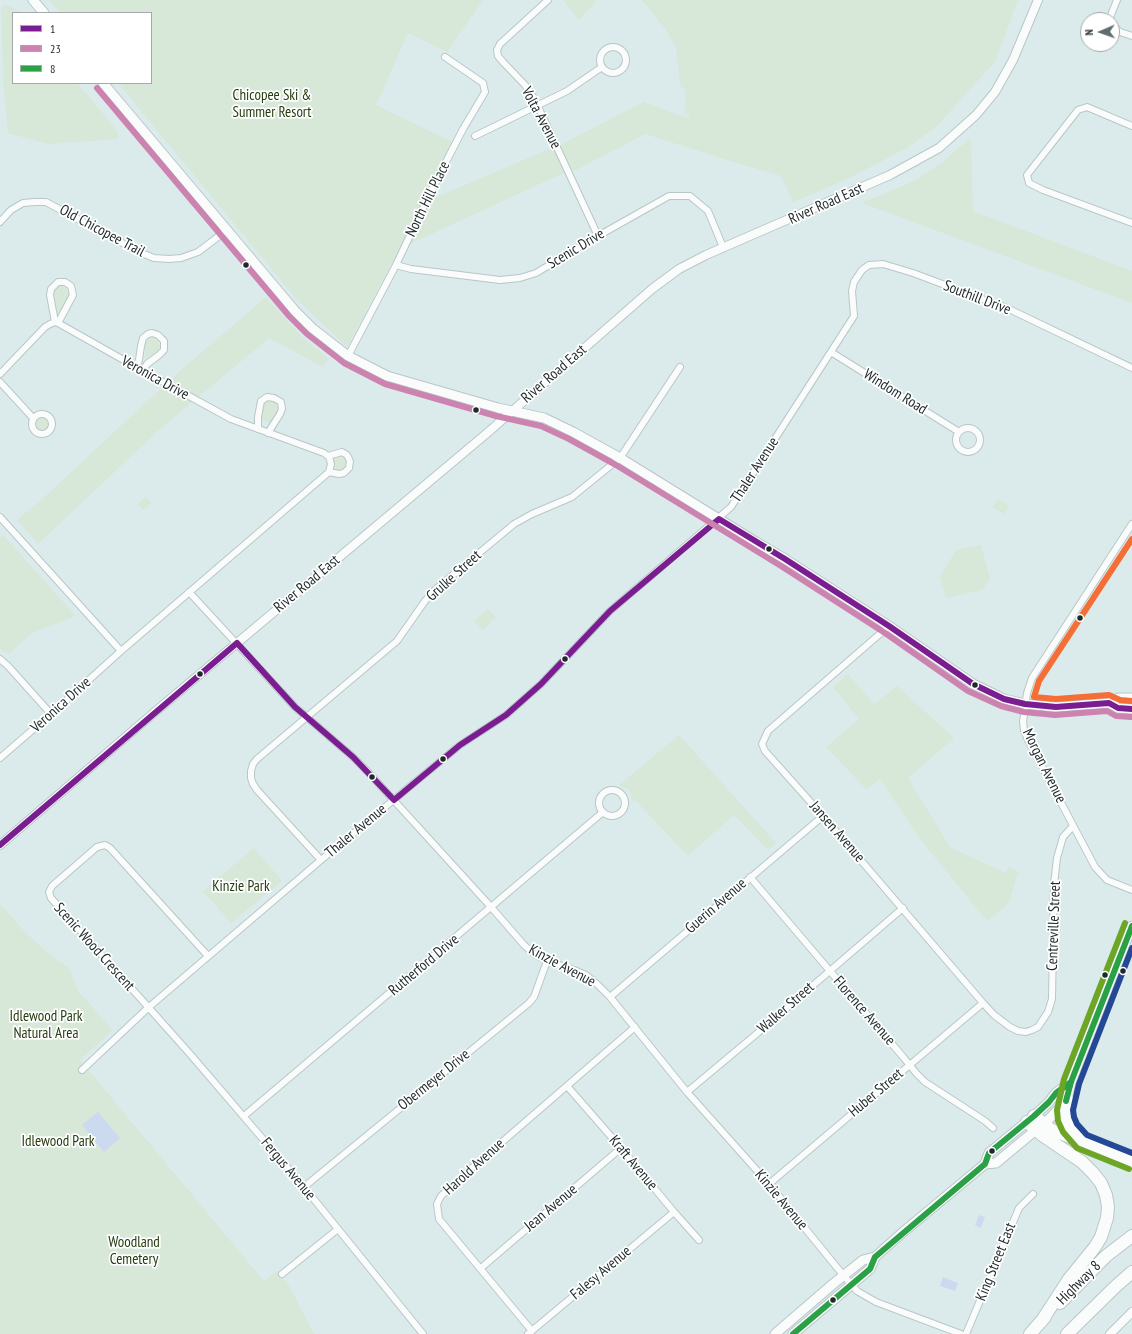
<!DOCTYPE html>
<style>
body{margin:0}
#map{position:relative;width:1132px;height:1334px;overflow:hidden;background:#dbebec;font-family:"PT Sans Narrow",sans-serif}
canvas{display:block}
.legend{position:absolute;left:12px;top:12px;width:140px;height:72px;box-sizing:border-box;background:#fff;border:1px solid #a5a9aa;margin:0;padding:5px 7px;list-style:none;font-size:12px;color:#1e292a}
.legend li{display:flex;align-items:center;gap:8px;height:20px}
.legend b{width:20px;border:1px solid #a5a9aa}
.north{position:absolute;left:1080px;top:12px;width:40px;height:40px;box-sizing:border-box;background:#fff;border:1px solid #a5a9aa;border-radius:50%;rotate:268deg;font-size:11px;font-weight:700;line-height:16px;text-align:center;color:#1e292a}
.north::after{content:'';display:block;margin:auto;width:14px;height:18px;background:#606d6e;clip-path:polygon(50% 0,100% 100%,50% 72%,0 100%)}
</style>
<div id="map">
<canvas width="1132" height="1334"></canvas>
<ul class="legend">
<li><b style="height:5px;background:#7a1d90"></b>1</li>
<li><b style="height:5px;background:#cc83b0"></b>23</li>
<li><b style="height:5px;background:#2ba147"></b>8</li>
</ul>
<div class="north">N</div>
</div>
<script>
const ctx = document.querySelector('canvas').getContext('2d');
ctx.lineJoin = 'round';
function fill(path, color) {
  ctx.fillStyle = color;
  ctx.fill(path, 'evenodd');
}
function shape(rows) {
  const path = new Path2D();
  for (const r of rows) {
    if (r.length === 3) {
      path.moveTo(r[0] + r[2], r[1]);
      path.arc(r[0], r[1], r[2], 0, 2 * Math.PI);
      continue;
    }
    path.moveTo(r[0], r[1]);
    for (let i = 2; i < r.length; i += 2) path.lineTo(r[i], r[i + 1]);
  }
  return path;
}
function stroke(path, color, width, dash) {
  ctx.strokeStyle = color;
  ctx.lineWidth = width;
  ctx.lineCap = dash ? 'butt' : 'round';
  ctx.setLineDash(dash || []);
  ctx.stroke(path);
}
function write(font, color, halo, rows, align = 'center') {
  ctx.font = font + ' "PT Sans Narrow",sans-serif';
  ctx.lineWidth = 3.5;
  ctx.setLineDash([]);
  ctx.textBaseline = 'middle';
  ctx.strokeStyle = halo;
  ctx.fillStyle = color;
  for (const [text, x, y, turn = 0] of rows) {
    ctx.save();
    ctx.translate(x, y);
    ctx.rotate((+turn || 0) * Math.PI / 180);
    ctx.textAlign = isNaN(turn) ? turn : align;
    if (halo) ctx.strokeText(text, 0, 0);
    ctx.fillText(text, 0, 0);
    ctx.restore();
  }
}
fill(shape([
 [49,0,483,0,447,52,408,33,376,105,452,142,390,267,347,347,297,300,118,83,151,83,151,13,60,13],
 [563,0,597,0,579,20],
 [642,0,1018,0,995,62,936,127,907,148,845,180,793,202,781,176,737,163,645,134,578,169,559,175,410,244,432,199,566,142,644,102,689,119,689,116,684,113,686,96,685,89,680,86,676,47,666,30],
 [5,4,22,13,13,13,13,83,77,83,116,129,119,139,48,144,8,133,3,79,1,9],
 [971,137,973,211,1132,271,1132,303,862,203,914,181,943,162],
 [60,286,66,287,69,293,67,301,59,313,57,312,53,293,56,288],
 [266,297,302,337,328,358,323,367,269,338,160,429,38,544,17,520,41,500,182,369],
 [150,337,153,337,158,340,160,347,157,351,145,359,145,343],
 [269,400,275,402,278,407,277,413,270,423,262,420,263,406,266,401],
 [42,424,6],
 [339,456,345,459,346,464,343,469,338,470,335,467,334,458],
 [146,497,151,503,143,510,138,504],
 [998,499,1009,506,1004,514,993,507],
 [3,535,76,616,32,633,9,654,0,649,0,538],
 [981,545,990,579,982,590,946,598,940,577,956,550],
 [488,609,496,618,483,630,474,621],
 [848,674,874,704,897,686,954,738,908,778,950,847,1005,873,1009,867,1018,872,1009,903,987,921,920,839,880,779,866,789,826,747,859,719,833,687],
 [679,735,776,843,768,850,734,815,688,856,635,800,633,802,629,790,619,785],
 [254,848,282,881,231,923,203,891],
 [0,904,24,931,42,948,70,969,78,991,112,1029,112,1031,80,1060,264,1281,277,1271,287,1282,314,1334,0,1334]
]), '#d7e7d8');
fill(shape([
 [98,1112,120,1138,104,1152,82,1125],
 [979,1215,985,1217,981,1228,975,1225],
 [943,1277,958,1283,955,1291,940,1286]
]), '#cbdaef');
const minor = shape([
 [548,0,500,44,497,50,498,56,503,62,525,85,534,98,598,236],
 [1109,20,1117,0],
 [1112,25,1120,32,1132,36],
 [613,60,13],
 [1132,126,1087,107,1078,110,1027,175,1029,183,1043,190,1132,223],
 [475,136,567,91,602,67],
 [0,222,11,210,23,203,35,202,46,202,139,252,154,258,169,259,181,258,198,252,227,230],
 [396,265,411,269,500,280,520,278,536,273,598,236,669,196,690,196,708,211,723,247],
 [55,322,50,295,51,289,58,282,65,282,71,286,73,295,58,323],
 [831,352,959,432],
 [348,356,396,265,431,191,463,129,485,92,483,83,445,57],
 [136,367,139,360,141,346,143,338,148,334,152,333,158,335,164,341,164,350,159,355,147,364,143,371],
 [0,374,45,327,50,324,55,322,58,323,136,367,231,419,324,453,329,457,331,464,329,472,121,651,51,714,0,758],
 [0,382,33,418],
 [42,424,10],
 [968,440,12],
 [258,429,258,417,261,401,267,397,274,398,281,402,282,409,280,414,268,433],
 [328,456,342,452,347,455,350,461,349,468,344,473,339,474,329,472],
 [0,517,121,651],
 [1132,524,1032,678,1027,693,1023,722,1024,730,1028,740,1095,867,1107,880,1132,890],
 [189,592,295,707,353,757,368,772,491,907,524,945,533,953,547,961,574,970,586,975,598,985,610,997,687,1092,769,1184,839,1270,857,1291,876,1302,961,1334],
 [889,626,768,731,762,744,765,751,823,816,983,1003,994,1015,1010,1027,1018,1031,1026,1032,1032,1030,1038,1027,1048,1012,1052,999,1054,884,1057,858,1063,837,1073,826],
 [0,659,8,666,51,714],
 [612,803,13],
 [321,860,257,790,253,784,251,778,251,771,253,764,257,759,397,641,425,601,436,589,514,524,532,514,572,497,620,458,626,449,680,367],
 [750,877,904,1058,916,1073,925,1082,985,1121,993,1128],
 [208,956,110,848,105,845,97,847,52,886,49,892,51,898,190,1054,304,1187,423,1334],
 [610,997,823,816],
 [82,1070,149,1007,321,860,460,745,506,715,541,684,610,611,731,507,854,316,852,291,854,282,862,270,869,265,883,264,913,273,1009,309,1132,368],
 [567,1086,621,1148,674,1212,699,1240],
 [687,1092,760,1031,903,908],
 [244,1116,603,812],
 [769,1184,983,1003],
 [304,1187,529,1003,534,997,547,961],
 [481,1268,621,1148],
 [282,1274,338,1229],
 [532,1331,439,1219,437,1204,441,1196,472,1168,635,1027],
 [528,1334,674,1212],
 [966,1334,1019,1208,1033,1194]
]);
const tertiary = shape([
 [0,845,156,711,486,434,652,289,679,269,706,255,890,175,939,148,976,115,995,92,1013,60,1038,0],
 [1110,1334,1132,1312]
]);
const secondary = shape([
 [33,0,44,13],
 [103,83,295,311,312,328,348,356,387,376,498,408,544,418,573,432,620,458,756,542,785,559,889,626,973,684,1004,699,1025,704,1056,707,1109,703,1118,708,1132,709],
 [1109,703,1118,698,1132,698],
 [985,1164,996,1163,1049,1119,1061,1107,1067,1099,1071,1082,1132,926],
 [775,1334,833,1284,863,1260,875,1257],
 [793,1334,870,1269,875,1257,902,1233,985,1164,989,1153,1034,1116,1049,1102,1056,1093,1071,1082]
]);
const motorway = shape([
 [1067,1099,1065,1110,1066,1119,1070,1128,1081,1141],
 [1034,1116,1050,1129,1132,1162],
 [1027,1122,1042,1135,1082,1162,1093,1173,1101,1183,1106,1195,1108,1207,1107,1218,1101,1237,1095,1247,1069,1279,1041,1322],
 [1060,1303,1106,1256,1132,1236],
 [1030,1334,1045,1317],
 [1067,1334,1116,1286,1132,1272]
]);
stroke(minor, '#b9c6c7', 8);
stroke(tertiary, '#b9c6c7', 10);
stroke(secondary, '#b9c6c7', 11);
stroke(motorway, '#b9c6c7', 14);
stroke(minor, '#fafcfc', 6);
stroke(tertiary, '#fafcfc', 8);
stroke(secondary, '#fafcfc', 9);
stroke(motorway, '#fafcfc', 12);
stroke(shape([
 [0,845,237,643,295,707,353,757,394,800,460,745,506,715,541,684,610,611,719,519,785,559,889,626,973,684,1004,699,1025,704,1056,707,1109,703,1118,708,1132,709]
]), '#7a1d90', 6);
stroke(shape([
 [97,88,289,316,307,334,344,363,385,384,496,416,541,426,569,439,616,465,781,566,885,633,968,691,1001,706,1024,712,1055,715,1107,711,1116,716,1131,717]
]), '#cc83b0', 6);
stroke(shape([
 [1066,1101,1071,1082,1132,926],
 [793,1334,870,1269,875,1257,985,1164,989,1153,1034,1116,1049,1102,1056,1093,1071,1082]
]), '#2ba147', 6);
stroke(shape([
 [1132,539,1039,681,1034,697,1056,699,1109,695,1120,700,1132,701]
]), '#f46e35', 6);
stroke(shape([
 [1125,923,1064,1079,1057,1110,1058,1121,1063,1132,1077,1148,1129,1169]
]), '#6da626', 6);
stroke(shape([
 [1132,948,1079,1084,1073,1110,1074,1117,1077,1124,1087,1135,1132,1153]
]), '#244895', 6);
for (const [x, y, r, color] of [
 [246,265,3.5,"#1e292a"],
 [476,410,3.5,"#1e292a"],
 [769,549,3.5,"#1e292a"],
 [1080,618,3.5,"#1e292a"],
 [565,659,3.5,"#1e292a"],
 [200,674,3.5,"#1e292a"],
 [975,685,3.5,"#1e292a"],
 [443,759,3.5,"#1e292a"],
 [372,777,3.5,"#1e292a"],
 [1123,971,3.5,"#1e292a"],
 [1105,975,3.5,"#1e292a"],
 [992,1151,3.5,"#1e292a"],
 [833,1300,3.5,"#1e292a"]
]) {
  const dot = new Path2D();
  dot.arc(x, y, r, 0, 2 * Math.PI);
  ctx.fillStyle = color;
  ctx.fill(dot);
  stroke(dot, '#fff', 1.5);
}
write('15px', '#263d10', '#fff', [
 ["Chicopee Ski &",272,96],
 ["Summer Resort",272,113],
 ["Kinzie Park",241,887],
 ["Idlewood Park",46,1017],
 ["Natural Area",46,1034],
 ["Idlewood Park",58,1142],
 ["Woodland",134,1243],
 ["Cemetery",134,1260]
]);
write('15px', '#1e292a', '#fff', [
 ["Volta Avenue",541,118,62],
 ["North Hill Place",428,199,-64],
 ["River Road East",826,204,-24],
 ["Old Chicopee Trail",102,231,28],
 ["Scenic Drive",576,249,-31],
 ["Southill Drive",977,298,21],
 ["River Road East",554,374,-41],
 ["Veronica Drive",155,378,29],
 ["Windom Road",895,392,32],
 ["Thaler Avenue",755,470,-57],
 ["Grulke Street",454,576,-42],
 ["River Road East",307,584,-40],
 ["Veronica Drive",61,705,-42],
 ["Morgan Avenue",1044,766,64],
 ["Thaler Avenue",356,831,-40],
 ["Jansen Avenue",837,832,49],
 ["Guerin Avenue",716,906,-41],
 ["Centreville Street",1054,926,-88],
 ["Scenic Wood Crescent",94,947,48],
 ["Rutherford Drive",424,965,-40],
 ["Kinzie Avenue",562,966,28],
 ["Walker Street",786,1008,-41],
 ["Florence Avenue",864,1011,49],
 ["Obermeyer Drive",434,1080,-39],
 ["Huber Street",876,1093,-40],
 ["Kraft Avenue",633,1163,50],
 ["Harold Avenue",474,1167,-42],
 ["Fergus Avenue",288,1169,50],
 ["Kinzie Avenue",781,1200,50],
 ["Jean Avenue",551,1208,-40],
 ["King Street East",996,1262,-68],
 ["Falesy Avenue",601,1273,-40],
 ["Highway 8",1079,1283,-45]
]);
</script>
